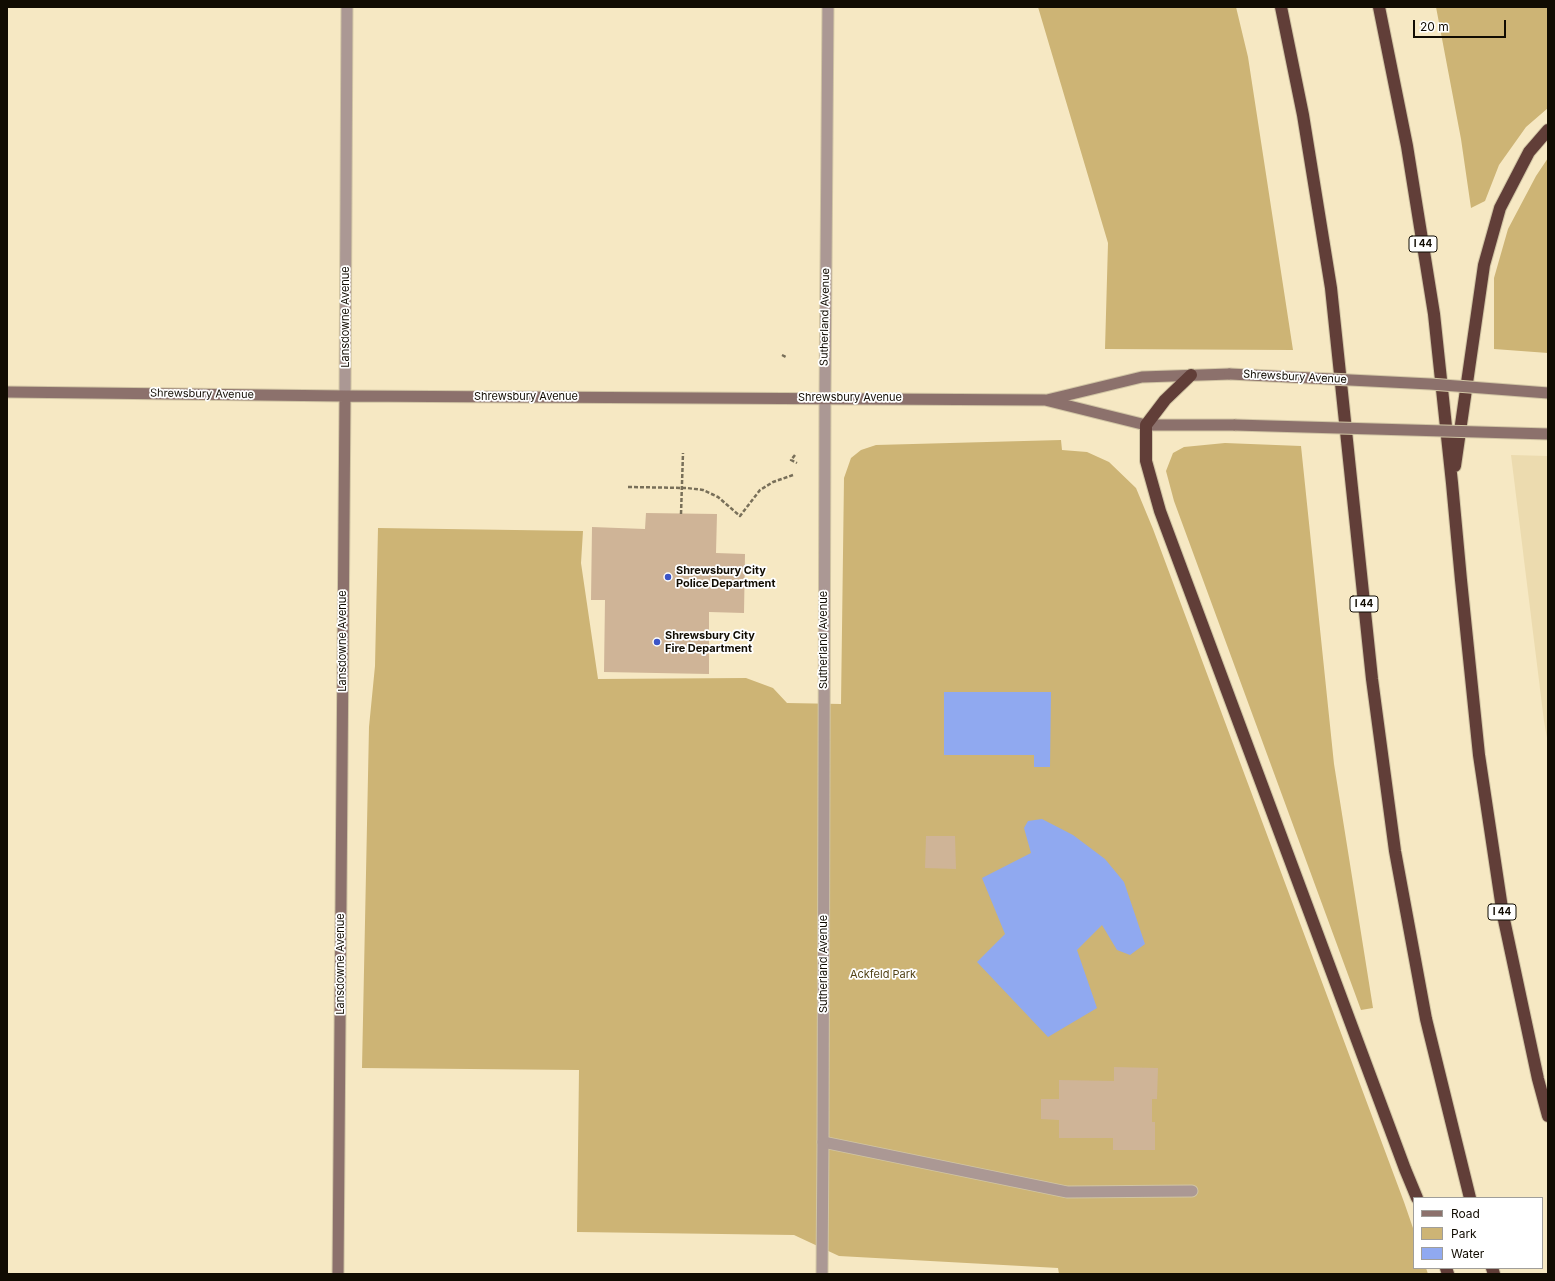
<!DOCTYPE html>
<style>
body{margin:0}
#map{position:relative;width:1555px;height:1281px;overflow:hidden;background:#f6e8c3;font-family:Inter,sans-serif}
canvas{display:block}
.frame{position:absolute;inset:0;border:8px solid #110c02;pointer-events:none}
.legend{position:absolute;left:1413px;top:1197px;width:130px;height:72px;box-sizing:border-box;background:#fff;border:1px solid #a09e9a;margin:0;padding:5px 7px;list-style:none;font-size:12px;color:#110c02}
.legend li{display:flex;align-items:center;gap:8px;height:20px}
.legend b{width:20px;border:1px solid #a09e9a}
.scale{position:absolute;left:1413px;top:20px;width:93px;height:18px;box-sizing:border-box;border:2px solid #110c02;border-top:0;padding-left:5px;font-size:12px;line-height:14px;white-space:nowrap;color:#110c02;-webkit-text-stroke:3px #fff;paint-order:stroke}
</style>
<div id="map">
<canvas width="1555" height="1281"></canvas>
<div class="frame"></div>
<ul class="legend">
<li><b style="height:5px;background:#8c716c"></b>Road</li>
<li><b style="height:11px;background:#cdb475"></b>Park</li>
<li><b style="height:11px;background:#90a9f0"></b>Water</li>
</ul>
<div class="scale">20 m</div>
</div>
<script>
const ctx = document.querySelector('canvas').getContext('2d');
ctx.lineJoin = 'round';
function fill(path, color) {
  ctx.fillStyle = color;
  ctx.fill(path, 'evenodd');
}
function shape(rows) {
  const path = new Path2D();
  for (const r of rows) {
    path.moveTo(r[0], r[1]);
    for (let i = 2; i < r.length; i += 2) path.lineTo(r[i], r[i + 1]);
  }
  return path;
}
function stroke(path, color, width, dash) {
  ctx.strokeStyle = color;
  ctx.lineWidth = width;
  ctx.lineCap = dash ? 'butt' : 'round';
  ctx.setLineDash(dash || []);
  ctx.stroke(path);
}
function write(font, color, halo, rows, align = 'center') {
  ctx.font = font + ' Inter,sans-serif';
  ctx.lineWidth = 3.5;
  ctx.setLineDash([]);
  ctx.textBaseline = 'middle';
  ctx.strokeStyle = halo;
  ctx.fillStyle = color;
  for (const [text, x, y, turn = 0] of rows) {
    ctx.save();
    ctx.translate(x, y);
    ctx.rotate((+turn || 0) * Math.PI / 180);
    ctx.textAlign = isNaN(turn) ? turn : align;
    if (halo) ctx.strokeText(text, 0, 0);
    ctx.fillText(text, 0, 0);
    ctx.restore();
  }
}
fill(shape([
 [1511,455,1548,456,1548,744,1544,721]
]), '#ecdbaf');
fill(shape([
 [1038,7,1236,7,1248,57,1293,350,1105,349,1108,243],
 [1436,7,1548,7,1548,108,1526,127,1499,165,1485,201,1471,208,1461,139],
 [1548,158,1548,353,1494,349,1494,278,1508,229,1536,176],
 [1061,440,1062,450,1087,452,1109,462,1136,488,1153,529,1404,1202,1414,1231,1414,1268,1426,1268,1428,1274,1059,1274,1058,1268,839,1256,794,1235,577,1232,579,1070,362,1068,369,727,375,666,378,528,583,531,581,563,598,679,746,678,773,688,787,703,841,704,844,478,851,458,861,450,876,445],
 [1225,443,1301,446,1334,764,1373,1008,1361,1010,1174,501,1166,471,1173,453,1184,447]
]), '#cdb475');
fill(shape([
 [944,692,1051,692,1050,767,1034,767,1034,755,944,755],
 [1042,819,1073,835,1105,859,1124,882,1145,944,1130,955,1117,950,1102,925,1077,950,1097,1008,1048,1037,977,962,1005,934,982,878,1031,853,1024,828,1028,821]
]), '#90a9f0');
fill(shape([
 [646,513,717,514,716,553,745,554,744,613,709,612,709,674,604,672,605,600,591,600,592,527,645,529],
 [926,836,955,836,956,869,925,868],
 [1114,1067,1158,1068,1157,1099,1152,1099,1152,1122,1155,1122,1155,1150,1113,1150,1113,1138,1059,1138,1059,1120,1041,1119,1041,1099,1059,1099,1059,1080,1114,1081]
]), '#cfb497');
const service = shape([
 [823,1142,1067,1192,1192,1191]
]);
const minor = shape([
 [345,396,347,7],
 [822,1274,823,1142,825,398,828,7]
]);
const secondary = shape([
 [7,392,345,396,1045,400,1146,425,1235,425],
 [1047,400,1142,377,1230,374],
 [338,1274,345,396]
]);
const motorway = shape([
 [1281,7,1303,115,1331,288,1372,679,1395,851,1426,1019,1470,1198],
 [1379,7,1407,146,1434,314,1452,483,1461,580,1479,755,1503,915,1538,1079,1548,1116],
 [1191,375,1165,400,1146,425,1146,461,1160,511,1405,1169,1417,1198],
 [1455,466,1484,265,1500,208,1529,152,1548,130],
 [1446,1268,1448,1274],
 [1492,1268,1494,1274]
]);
stroke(service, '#d1c5a4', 13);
stroke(minor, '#d1c5a4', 13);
stroke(secondary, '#d1c5a4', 13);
stroke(motorway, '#d1c5a4', 14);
stroke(shape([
 [782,355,786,357],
 [795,455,791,460,797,463],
 [628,487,687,488,703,490,718,497,740,516,760,490,773,482,793,475],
 [681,514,683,453]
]), '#786f59', 2.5, [4, 2]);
stroke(service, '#ab9894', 11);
stroke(minor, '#ab9894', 11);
stroke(secondary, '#8c716c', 11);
stroke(motorway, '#613e38', 12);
const secondaryBridge = shape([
 [1230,374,1430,384,1548,393],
 [1235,425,1548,434]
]);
stroke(secondaryBridge, '#d1c5a4', 13, []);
stroke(secondaryBridge, '#8c716c', 11);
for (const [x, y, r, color] of [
 [668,577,4,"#3b54c7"],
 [657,642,4,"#3b54c7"]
]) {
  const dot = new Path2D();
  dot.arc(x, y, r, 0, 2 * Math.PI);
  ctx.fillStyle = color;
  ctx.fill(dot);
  stroke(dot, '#fff', 1.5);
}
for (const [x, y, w] of [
 [1423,244,28],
 [1364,604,28],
 [1502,912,28]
]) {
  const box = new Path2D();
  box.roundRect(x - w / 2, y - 8, w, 16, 3);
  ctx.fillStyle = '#fff';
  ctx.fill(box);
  stroke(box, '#110c02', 1);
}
write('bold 10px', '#110c02', null, [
 ["I 44",1423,244],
 ["I 44",1364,604],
 ["I 44",1502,912]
]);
write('11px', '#110c02', '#fff', [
 ["Lansdowne Avenue",346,317,-90],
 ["Sutherland Avenue",825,317,-89],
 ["Shrewsbury Avenue",1295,377,3],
 ["Shrewsbury Avenue",202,394,1],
 ["Shrewsbury Avenue",526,397],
 ["Shrewsbury Avenue",850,398],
 ["Sutherland Avenue",824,640,-90],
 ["Lansdowne Avenue",343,641,-90],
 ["Lansdowne Avenue",341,964,-90],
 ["Sutherland Avenue",824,964,-90]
]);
write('bold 11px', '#110c02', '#fff', [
 ["Shrewsbury City",676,571],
 ["Police Department",676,584],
 ["Shrewsbury City",665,636],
 ["Fire Department",665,649]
], 'left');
write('11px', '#534316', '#fff', [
 ["Ackfeld Park",883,975]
]);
</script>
